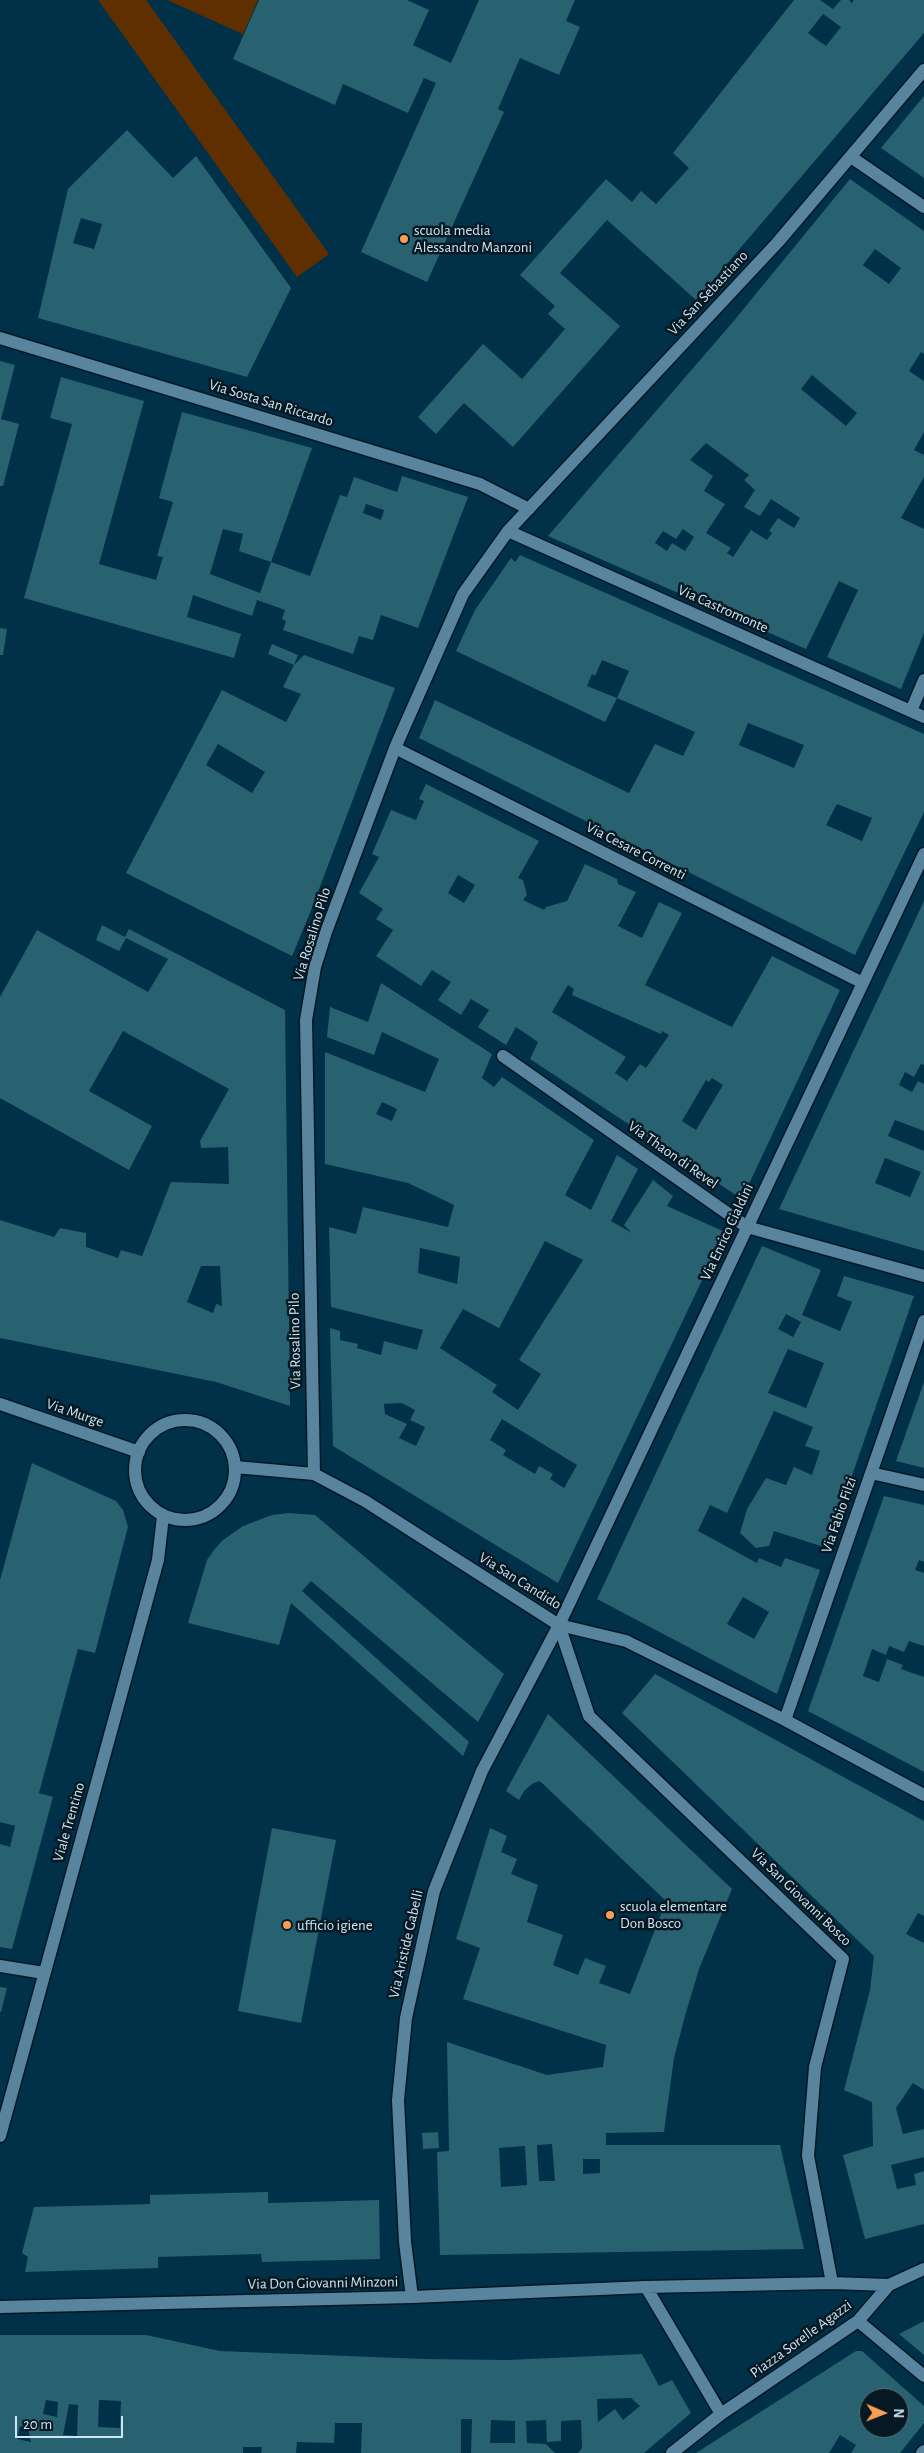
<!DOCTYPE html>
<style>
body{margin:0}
#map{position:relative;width:924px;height:2453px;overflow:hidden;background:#013148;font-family:"Alegreya Sans",sans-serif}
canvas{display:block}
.north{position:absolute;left:859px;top:2388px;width:50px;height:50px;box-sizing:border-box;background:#061822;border:1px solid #566a76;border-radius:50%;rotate:91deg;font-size:14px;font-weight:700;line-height:20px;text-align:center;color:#cee5f3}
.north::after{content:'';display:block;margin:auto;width:18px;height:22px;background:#fc9d54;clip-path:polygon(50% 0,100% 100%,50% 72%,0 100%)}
.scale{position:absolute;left:15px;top:2416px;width:108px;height:22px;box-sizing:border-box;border:2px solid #cee5f3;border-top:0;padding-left:6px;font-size:15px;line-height:18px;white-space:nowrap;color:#cee5f3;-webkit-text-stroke:4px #061822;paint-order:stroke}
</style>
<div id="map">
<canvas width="924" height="2453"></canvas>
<div class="north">N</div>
<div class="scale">20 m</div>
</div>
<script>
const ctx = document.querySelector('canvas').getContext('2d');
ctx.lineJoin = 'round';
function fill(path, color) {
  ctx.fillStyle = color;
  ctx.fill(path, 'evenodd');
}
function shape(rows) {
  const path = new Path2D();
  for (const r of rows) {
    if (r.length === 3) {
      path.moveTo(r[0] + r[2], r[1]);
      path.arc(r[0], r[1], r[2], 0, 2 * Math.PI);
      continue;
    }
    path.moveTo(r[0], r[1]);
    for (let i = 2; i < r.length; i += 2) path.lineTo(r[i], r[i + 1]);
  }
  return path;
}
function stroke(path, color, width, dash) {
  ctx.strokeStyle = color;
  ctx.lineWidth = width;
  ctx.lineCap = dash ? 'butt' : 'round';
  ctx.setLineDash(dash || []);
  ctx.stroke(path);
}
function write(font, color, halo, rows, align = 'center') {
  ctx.font = font + ' "Alegreya Sans",sans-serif';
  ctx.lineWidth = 5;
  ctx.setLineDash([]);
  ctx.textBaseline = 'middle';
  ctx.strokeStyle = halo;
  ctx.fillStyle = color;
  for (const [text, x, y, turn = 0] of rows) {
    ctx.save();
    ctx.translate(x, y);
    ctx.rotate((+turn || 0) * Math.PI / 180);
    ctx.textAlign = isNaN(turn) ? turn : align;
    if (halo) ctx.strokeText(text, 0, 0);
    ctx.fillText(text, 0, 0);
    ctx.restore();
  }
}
fill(shape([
 [98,0,146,0,329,254,297,277],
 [167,0,258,0,243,34]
]), '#602f00');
fill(shape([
 [259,0,407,0,429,10,413,45,451,63,479,0,575,0,566,21,580,27,559,75,520,58,498,109,504,112,427,282,361,252,436,83,424,78,408,113,343,84,335,105,233,59],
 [794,0,820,0,833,9,841,0,849,0,852,3,854,0,924,0,924,33,696,300,607,220,560,273,620,326,513,447,464,403,436,434,418,417,483,344,522,379,565,329,548,314,555,306,520,275,606,179,632,202,641,191,656,204,689,168,673,153],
 [823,14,841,27,826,46,808,33],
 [924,96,924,178,881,148],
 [127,130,173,178,196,156,291,288,247,377,38,318,68,189],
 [81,218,102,224,94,249,73,243],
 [850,179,924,231,924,354,921,352,909,371,924,381,924,432,914,450,924,455,924,477,901,518,924,529,924,633,901,689,827,657,858,590,839,581,806,649,548,536,732,323],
 [875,249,901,268,889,284,863,265],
 [812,375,857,413,846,426,801,389],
 [706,443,749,475,744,480,755,490,744,507,760,516,771,499,800,518,794,528,778,518,769,531,772,533,767,540,751,530,733,557,727,553,731,548,706,533,725,504,704,491,713,476,690,460],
 [683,529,694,537,685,551,672,543,667,551,655,543,663,531,676,539],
 [0,361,15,365,1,419,19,424,3,486,0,486],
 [61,377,144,401,99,564,156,580,163,557,157,556,173,502,159,498,182,412,312,448,271,562,310,576,340,495,347,497,354,477,397,492,402,476,468,497,418,628,381,615,373,640,359,636,353,654,283,630,286,621,282,619,285,610,274,606,257,600,252,616,193,595,187,617,241,634,234,658,24,598,72,424,50,418],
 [366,504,384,510,381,520,363,513],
 [223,529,243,534,239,551,271,562,260,593,210,574],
 [520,555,924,734,924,812,855,955,419,738,435,700,629,793,655,744,683,756,695,732,617,698,629,671,602,660,595,676,592,674,587,686,617,698,605,722,456,651,475,610,511,558,515,562],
 [748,723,804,745,794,768,739,745],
 [837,804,872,818,862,841,826,825],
 [0,628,7,629,3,655,0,655],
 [272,644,298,655,294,665,268,654],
 [304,655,395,688,310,913,292,956,126,873,222,690,286,722,301,694,283,687,294,665],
 [218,744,265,772,252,793,206,765],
 [426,784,539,841,518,878,523,880,527,895,523,900,544,910,546,907,567,901,585,864,617,879,618,884,636,892,618,926,642,938,659,902,682,913,645,985,732,1027,772,956,840,990,742,1199,530,1059,538,1042,516,1027,506,1045,478,1027,489,1010,471,999,461,1015,438,1000,451,982,432,970,421,986,376,956,393,930,376,919,383,909,359,893,379,857,372,854,391,810,416,820,424,801,419,799],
 [458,875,475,885,464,903,448,893],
 [568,985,574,989,572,995,661,1034,662,1031,669,1035,646,1068,640,1064,627,1081,615,1073,626,1057,552,1012],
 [712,1078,723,1085,696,1130,682,1121,706,1080,709,1082],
 [924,901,924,1065,921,1064,914,1077,905,1072,899,1085,912,1092,918,1081,924,1084,924,1131,895,1120,888,1136,924,1151,924,1251,779,1209],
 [885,1158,921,1172,910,1197,875,1183],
 [102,925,125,937,129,929,285,1010,290,1406,216,1382,0,1338,0,1220,54,1237,60,1228,86,1233,86,1247,118,1258,121,1250,142,1256,171,1182,229,1184,228,1147,201,1148,200,1141,229,1089,123,1031,89,1091,152,1126,129,1170,0,1098,0,997,37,930,148,992,168,959,126,938,119,951,96,940],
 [201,1266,220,1266,222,1306,216,1304,213,1313,187,1302],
 [381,983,492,1054,482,1078,494,1087,502,1077,594,1140,565,1195,591,1210,617,1155,638,1169,611,1221,632,1233,624,1225,653,1180,673,1196,667,1206,725,1232,558,1583,333,1446,330,1328,340,1331,340,1340,358,1344,357,1348,381,1355,384,1341,417,1350,423,1330,331,1307,329,1227,356,1234,363,1207,448,1227,454,1205,408,1183,325,1164,325,1052,425,1092,439,1059,382,1032,374,1055,327,1037,330,1007,368,1022],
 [382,1102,397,1109,392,1121,376,1114],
 [545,1241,583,1260,519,1360,541,1374,518,1410,492,1392,497,1385,440,1348,463,1309,499,1328],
 [420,1248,460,1257,457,1284,418,1273],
 [402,1403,415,1410,410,1420,425,1427,416,1446,399,1438,407,1424,385,1414,384,1404],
 [502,1419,577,1465,564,1488,550,1479,553,1474,539,1466,535,1474,503,1455,506,1450,490,1440],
 [762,1246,821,1270,802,1315,840,1331,852,1302,837,1296,844,1276,914,1296,827,1548,774,1531,769,1546,756,1548,740,1533,747,1509,766,1478,786,1485,794,1467,812,1475,820,1451,805,1446,813,1427,774,1411,727,1513,710,1505,698,1531,757,1563,759,1558,781,1567,785,1558,820,1570,777,1694,597,1599],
 [786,1314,801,1322,793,1337,778,1329],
 [788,1349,824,1363,806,1408,768,1393],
 [743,1597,769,1612,754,1639,727,1624],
 [924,1382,924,1468,896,1461],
 [32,1463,116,1501,123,1510,128,1527,95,1653,78,1649,39,1793,53,1797,12,1949,0,1947,0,1844,10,1847,15,1826,0,1822,0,1580],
 [884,1496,924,1505,924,1562,919,1560,915,1570,924,1573,924,1646,909,1641,904,1652,889,1646,886,1655,872,1649,863,1676,879,1682,887,1659,903,1665,901,1669,924,1677,924,1772,808,1711],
 [289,1513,315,1515,504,1674,478,1722,311,1581,302,1591,469,1742,463,1756,291,1603,279,1645,188,1623,207,1560,214,1550,223,1540,243,1526,272,1515],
 [655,1674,924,1821,924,1916,918,1913,906,1934,924,1943,924,2090,913,2083,896,2108,903,2134,924,2129,924,2157,891,2165,897,2189,916,2185,914,2174,924,2171,924,2224,865,2239,843,2155,873,2146,872,2102,844,2090,870,1990,874,1956,622,1713],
 [548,1714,732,1889,699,1969,685,2016,674,2058,664,2132,606,2133,606,2145,780,2145,804,2249,440,2255,437,2152,449,2151,447,2042,547,2075,603,2067,606,2045,463,1999,480,1948,456,1939,490,1828,507,1836,501,1852,517,1859,511,1874,538,1885,527,1922,563,1935,553,1965,578,1975,585,1958,606,1966,599,1983,630,1994,666,1901,542,1783,539,1781,532,1784,524,1791,519,1800,506,1791],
 [552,2144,555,2181,539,2181,537,2145],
 [525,2146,527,2185,501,2187,499,2148],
 [583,2159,600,2159,600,2173,583,2174],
 [272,1828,336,1840,301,2023,238,2011],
 [0,1987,7,1988,1,2012,0,2012],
 [438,2132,439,2148,423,2149,422,2133],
 [268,2192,268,2203,379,2200,380,2259,262,2262,261,2254,158,2257,158,2268,25,2272,28,2257,22,2253,34,2207,150,2204,150,2195],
 [924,2321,924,2355,899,2334],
 [0,2335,146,2335,220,2351,424,2359,507,2360,642,2354,659,2386,672,2380,691,2413,644,2453,578,2453,582,2448,581,2420,561,2421,561,2441,547,2442,546,2420,526,2421,527,2443,546,2444,555,2453,471,2453,472,2419,461,2419,461,2453,361,2453,362,2423,335,2423,334,2443,297,2442,296,2453,261,2453,262,2447,243,2447,243,2453,0,2453],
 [631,2398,640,2406,623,2420,615,2409,598,2422,597,2399],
 [46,2400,58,2402,57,2417,43,2414],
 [99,2400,121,2401,120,2428,98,2427],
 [69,2404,78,2405,77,2436,63,2435],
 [491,2420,515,2421,515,2443,490,2443],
 [20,2426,28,2428,31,2442,17,2439],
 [856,2351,862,2351,924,2406,924,2423,900,2453,851,2453,856,2445,840,2435,829,2453,696,2453],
 [869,2398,899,2398,899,2428,869,2428]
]), '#28616f');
const minor = shape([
 [851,157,924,207],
 [0,338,480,484,529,509],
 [508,531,924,717],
 [911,711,924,680],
 [395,748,863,983],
 [503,1056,747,1227,924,1276],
 [0,1404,139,1452],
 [185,1470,50],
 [235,1467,314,1474,365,1501,559,1625,626,1641,785,1720,924,1795],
 [871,1473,924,1485],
 [314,1474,306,1020,315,967,326,932,395,748,463,594,508,531,778,242,924,70],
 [559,1625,589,1716,843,1959,815,2067,808,2156,832,2283],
 [785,1720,924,1321],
 [0,1966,44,1973],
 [0,2136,158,1560,163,1516],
 [646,2287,721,2414],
 [412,2297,405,2242,398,2100,406,2018,434,1891,482,1771,559,1625,924,854],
 [0,2307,412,2297,646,2287,832,2283,889,2285,924,2269],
 [858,2321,924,2376],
 [672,2453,721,2414,858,2321,889,2285],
 [922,2453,924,2451]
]);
stroke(minor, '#031824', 15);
stroke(minor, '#58849e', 12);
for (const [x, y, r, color] of [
 [404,239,5,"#fc9d54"],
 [610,1915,5,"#fc9d54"],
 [287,1925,5,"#fc9d54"]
]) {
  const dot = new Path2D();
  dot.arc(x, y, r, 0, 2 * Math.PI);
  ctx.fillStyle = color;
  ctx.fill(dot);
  stroke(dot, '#061822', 2);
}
write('15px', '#cee5f3', '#061822', [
 ["scuola media",414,230],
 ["Alessandro Manzoni",414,247],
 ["scuola elementare",620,1906],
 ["Don Bosco",620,1923],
 ["ufficio igiene",297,1925]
], 'left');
write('15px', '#cee5f3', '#061822', [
 ["Via San Sebastiano",708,293,-47],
 ["Via Sosta San Riccardo",271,403,17],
 ["Via Castromonte",723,609,24],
 ["Via Cesare Correnti",636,851,27],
 ["Via Rosalino Pilo",312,934,-73],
 ["Via Thaon di Revel",673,1155,35],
 ["Via Enrico Cialdini",727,1232,-65],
 ["Via Rosalino Pilo",295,1341,-91],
 ["Via Murge",75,1413,19],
 ["Via Fabio Filzi",839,1515,-71],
 ["Via San Candido",520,1581,32],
 ["Viale Trentino",69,1822,-74],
 ["Via San Giovanni Bosco",801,1897,44],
 ["Via Aristide Gabelli",406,1944,-77],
 ["Via Don Giovanni Minzoni",323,2283,-1],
 ["Piazza Sorelle Agazzi",801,2339,-36]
]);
</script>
